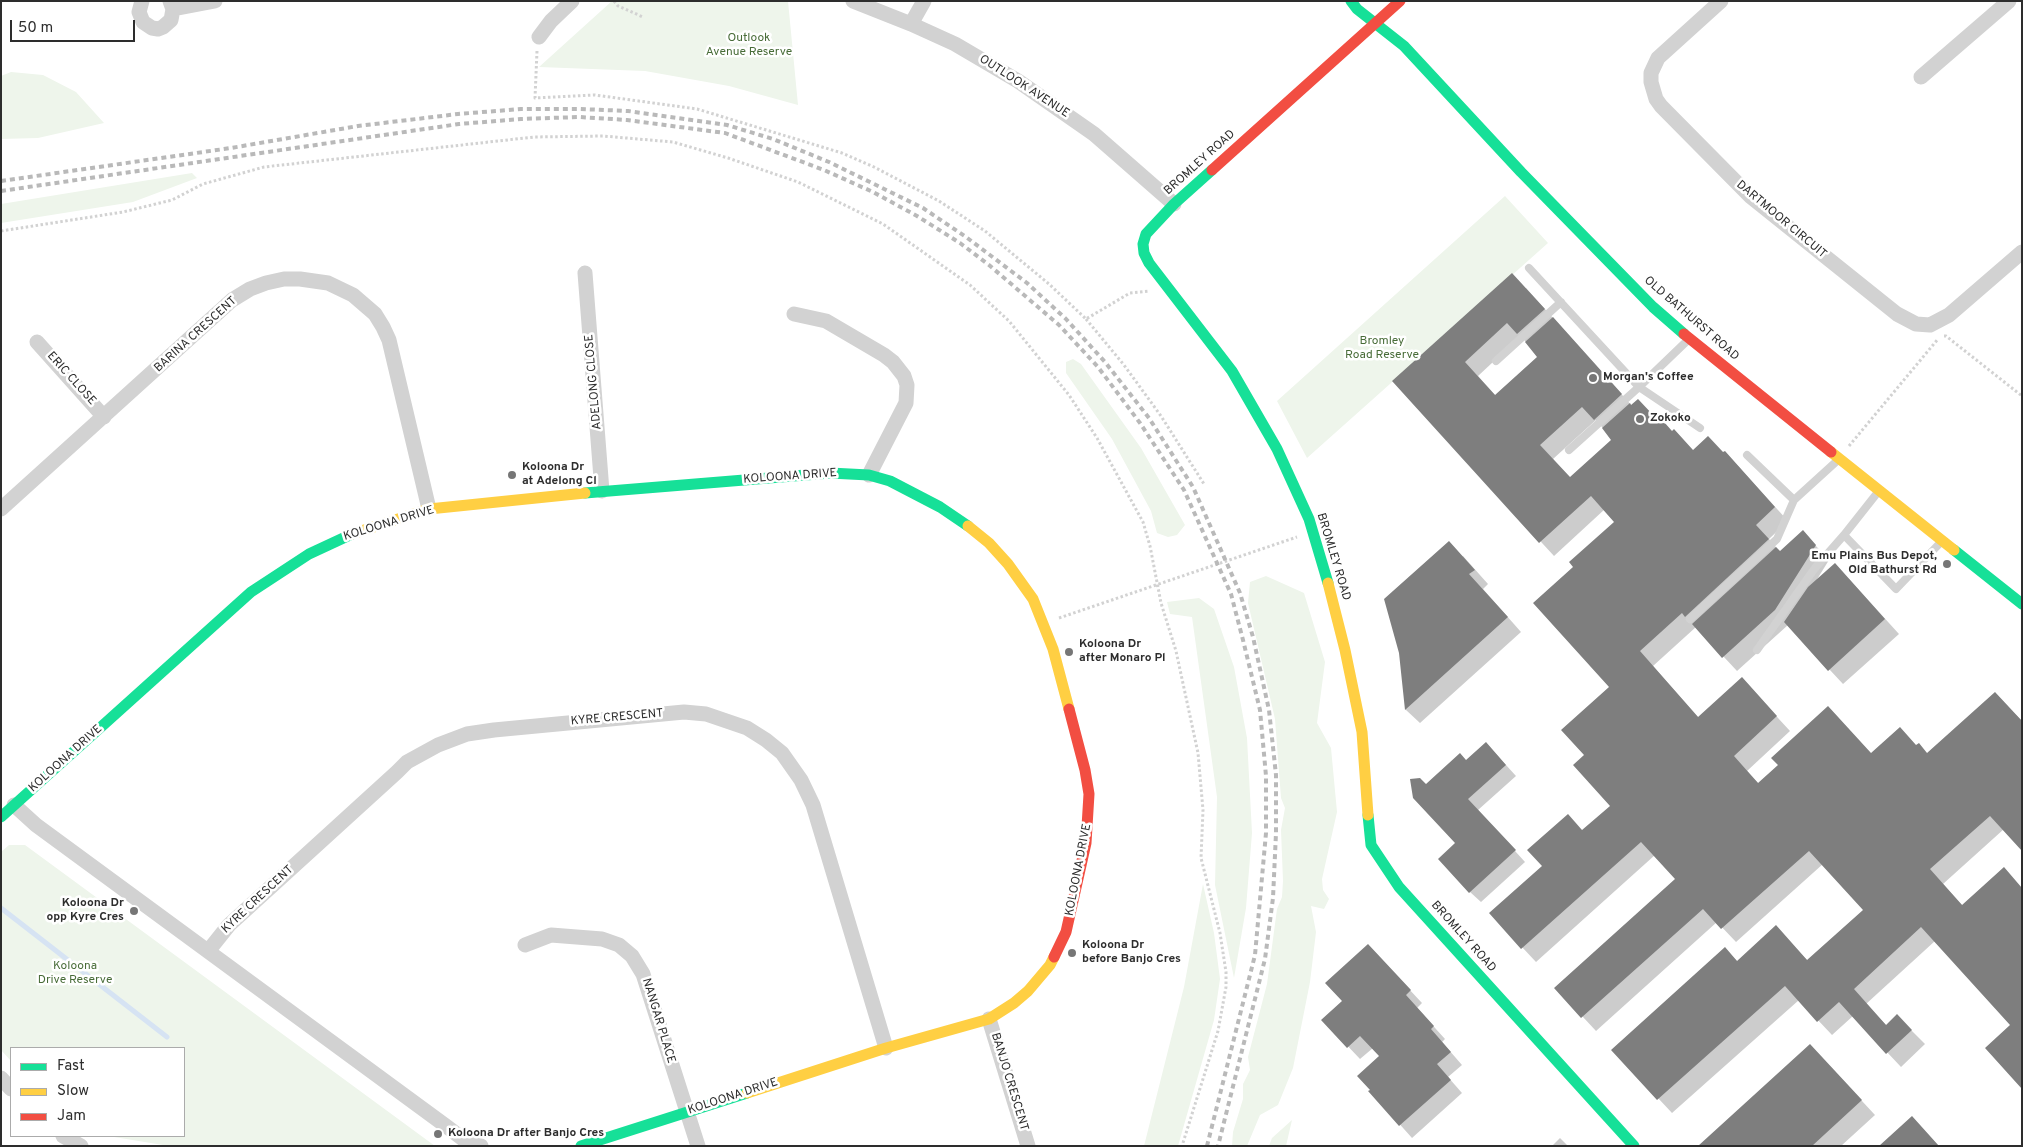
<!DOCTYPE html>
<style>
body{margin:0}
#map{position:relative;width:2023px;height:1147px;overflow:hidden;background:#fff;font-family:Overpass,sans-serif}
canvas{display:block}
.frame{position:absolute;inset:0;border:2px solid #2d2d2d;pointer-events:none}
.legend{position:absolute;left:10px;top:1047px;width:175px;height:90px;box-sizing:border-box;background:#fff;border:1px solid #ababab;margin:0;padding:6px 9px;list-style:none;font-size:15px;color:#2d2d2d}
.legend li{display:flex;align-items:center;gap:10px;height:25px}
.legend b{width:25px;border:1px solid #ababab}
.scale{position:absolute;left:10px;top:20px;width:125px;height:22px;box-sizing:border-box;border:2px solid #2d2d2d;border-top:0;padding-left:6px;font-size:15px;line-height:18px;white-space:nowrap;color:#2d2d2d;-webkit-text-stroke:4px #fff;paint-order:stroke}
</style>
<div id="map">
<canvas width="2023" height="1147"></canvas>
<div class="frame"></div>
<ul class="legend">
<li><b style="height:6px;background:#16e098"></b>Fast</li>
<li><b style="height:6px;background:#ffcf43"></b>Slow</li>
<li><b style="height:6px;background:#f24e42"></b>Jam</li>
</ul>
<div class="scale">50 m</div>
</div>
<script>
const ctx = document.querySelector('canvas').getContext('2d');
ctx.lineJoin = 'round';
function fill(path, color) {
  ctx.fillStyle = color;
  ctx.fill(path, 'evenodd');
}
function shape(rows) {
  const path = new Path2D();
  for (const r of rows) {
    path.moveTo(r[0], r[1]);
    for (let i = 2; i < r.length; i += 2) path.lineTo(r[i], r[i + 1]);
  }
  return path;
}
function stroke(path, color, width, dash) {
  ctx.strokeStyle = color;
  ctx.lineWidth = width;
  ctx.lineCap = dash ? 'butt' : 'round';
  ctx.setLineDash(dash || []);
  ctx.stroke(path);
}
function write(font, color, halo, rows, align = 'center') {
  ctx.font = font + ' Overpass,sans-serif';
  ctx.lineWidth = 5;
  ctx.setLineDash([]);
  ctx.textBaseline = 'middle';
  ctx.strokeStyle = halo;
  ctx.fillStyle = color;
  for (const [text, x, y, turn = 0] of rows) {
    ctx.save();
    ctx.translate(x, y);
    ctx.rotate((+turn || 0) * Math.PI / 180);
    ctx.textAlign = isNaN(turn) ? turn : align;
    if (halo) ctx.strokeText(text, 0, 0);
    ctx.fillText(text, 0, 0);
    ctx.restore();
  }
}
fill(shape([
 [612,1,788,1,798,105,729,86,645,71,539,67],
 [11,72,43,75,76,92,104,123,38,138,1,139,1,76],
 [192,173,197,178,133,202,1,223,1,204],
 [1505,196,1548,243,1307,458,1277,401],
 [1073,359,1081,364,1141,448,1185,525,1177,535,1168,537,1157,533,1151,511,1112,439,1066,373,1066,362],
 [1266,576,1304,593,1325,662,1317,723,1331,748,1337,812,1322,879,1323,890,1329,899,1324,909,1311,906,1316,932,1310,982,1293,1068,1278,1105,1260,1115,1247,1146,1232,1146,1233,1132,1243,1099,1243,1084,1250,1070,1248,1057,1267,984,1277,909,1282,897,1283,881,1281,830,1285,808,1281,798,1275,719,1248,603,1250,582],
 [1199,598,1214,609,1234,667,1247,738,1252,833,1246,908,1234,978,1215,885,1217,797,1192,617,1170,614,1167,602],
 [9,845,25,845,435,1146,169,1146,108,1136,184,1136,184,1048,11,1048,11,1061,1,1050,1,852],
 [1203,884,1214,933,1220,979,1214,1020,1178,1146,1144,1146,1184,987],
 [1292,1120,1286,1146,1269,1146,1272,1138]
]), '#eef5eb');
fill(shape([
 [1526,288,1632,406,1655,418,1694,452,1724,453,1738,466,1788,521,1769,539,1780,552,1803,532,1829,560,1816,581,1849,579,1899,634,1843,684,1788,625,1737,671,1696,627,1653,666,1699,718,1755,693,1790,731,1747,771,1759,784,1872,754,1917,746,1928,754,1995,693,2022,721,2004,829,1943,884,1963,906,2012,1025,1935,941,1866,1004,1887,1026,1897,1016,1925,1044,1901,1067,1853,1016,1832,1035,1799,1000,1672,1113,1613,1050,1725,949,1738,962,1776,927,1808,961,1864,910,1823,864,1736,942,1717,922,1596,1031,1556,988,1677,879,1655,855,1536,962,1491,914,1611,806,1586,755,1611,687,1575,567,1616,522,1605,509,1554,556,1394,382],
 [1521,336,1538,357,1496,396,1478,376],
 [1596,420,1613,440,1571,479,1553,459],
 [1463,556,1488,584,1483,589,1521,632,1420,723,1406,710,1400,653],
 [1496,754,1516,776,1478,810,1525,862,1481,902,1470,892,1457,844,1426,786,1466,762],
 [1380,958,1422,1003,1417,1008,1445,1039,1442,1042,1462,1065,1448,1077,1462,1093,1412,1138,1370,1091,1381,1056,1373,1048,1360,1059,1323,1020,1343,1001],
 [1824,1060,1875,1115,1841,1146,1700,1146],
 [1560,1138,1568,1146,1552,1146]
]), '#0003');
stroke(shape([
 [1,908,167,1037]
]), '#d6e3f3', 5);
fill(shape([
 [1512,273,1545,309,1517,334,1507,323,1465,362,1495,395,1537,357,1525,342,1553,317,1622,394,1594,420,1582,407,1540,445,1570,477,1611,440,1602,428,1630,403,1631,405,1638,399,1654,416,1657,414,1672,431,1674,429,1693,450,1708,436,1723,452,1725,451,1775,507,1756,525,1769,539,1685,617,1682,613,1640,651,1698,717,1742,677,1777,716,1734,756,1758,783,1778,765,1771,758,1828,706,1871,753,1900,727,1916,745,1919,743,1927,753,1995,692,2022,721,2022,851,1990,816,1930,869,1962,905,2004,867,2022,888,2022,1089,1985,1048,2010,1025,1921,927,1854,989,1886,1025,1897,1014,1912,1030,1886,1054,1839,1002,1817,1022,1785,986,1657,1100,1611,1050,1725,947,1737,961,1776,925,1807,960,1863,910,1809,851,1721,929,1703,909,1581,1018,1554,988,1675,879,1641,842,1521,949,1489,913,1542,866,1527,850,1568,814,1582,830,1610,806,1573,765,1584,755,1561,730,1609,687,1533,603,1573,567,1569,562,1614,522,1591,496,1539,543,1392,381],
 [1803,530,1816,545,1775,610,1722,658,1692,624,1776,547,1780,551],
 [1449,541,1475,570,1469,574,1508,617,1405,710,1399,653,1384,599],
 [1835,563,1885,619,1828,671,1784,622,1808,587],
 [1486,742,1506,765,1468,799,1516,850,1469,893,1438,859,1455,843,1413,798,1410,779,1420,778,1426,784,1460,753,1466,760],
 [1368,944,1411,990,1406,995,1434,1026,1431,1029,1451,1052,1437,1064,1451,1080,1399,1126,1368,1091,1370,1090,1357,1076,1379,1056,1360,1036,1347,1048,1321,1020,1342,1001,1325,983],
 [1810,1044,1862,1100,1812,1146,1698,1146],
 [1912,1116,1939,1146,1879,1146]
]), '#7e7e7e');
stroke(shape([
 [614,1,618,6,643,17],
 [537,51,535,98,595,95,697,109,842,153,874,167,939,201,985,231,1049,284,1086,319,1130,293,1150,291],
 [1,231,123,212,172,200,203,184,264,167,534,137,603,136,673,142,728,158,798,182,883,224,970,285,1009,321,1069,395,1097,438,1143,522,1150,546,1161,603,1176,651,1198,753,1203,810,1201,858,1220,933,1226,972,1226,987,1218,1031,1182,1146],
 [1086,319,1124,365,1161,416,1204,484],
 [1944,336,1946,336,2022,396],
 [1849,446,1938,339],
 [1059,618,1297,537]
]), '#d2d2d2', 3, [2.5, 2.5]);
stroke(shape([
 [1529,268,1639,387,1700,428],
 [1496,361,1561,302],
 [1569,450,1639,387,1689,339],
 [1747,455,1794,500,1838,460],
 [1878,492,1844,535,1896,589,1941,542],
 [1690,619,1777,539,1794,500],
 [1757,650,1815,568,1844,535]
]), '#d2d2d2', 8);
stroke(shape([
 [142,1,139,12,143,22,152,28,158,29,163,27,171,20,173,9,170,1],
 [853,1,911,24,955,44,1018,81,1094,134,1174,204],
 [1721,1,1658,58,1651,73,1651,82,1656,99,1661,106,1751,197,1897,314,1916,324,1930,325,1949,315,2022,252],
 [173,9,215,1],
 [911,24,924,1],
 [539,37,551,21,572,1],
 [1921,77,2009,1],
 [585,273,602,491],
 [794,314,826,321,884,355,893,362,904,376,907,385,906,403,869,475],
 [37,342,104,417],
 [1,509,232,300,250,289,266,283,284,279,300,279,328,283,353,295,375,314,383,327,389,340,429,509],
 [14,805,36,825,446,1126,463,1139,481,1146],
 [525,945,551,935,602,939,619,945,632,956,643,974,698,1146],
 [209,950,229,925,397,772,407,762,438,745,467,734,494,730,684,712,706,714,747,728,766,740,782,753,801,780,813,805,886,1048],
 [989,1019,1028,1146],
 [1,1078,11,1089],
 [63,1136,81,1146]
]), '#d2d2d2', 15);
stroke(shape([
 [1351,1,1357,9,1404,46,1521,172,1653,307,1684,334],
 [1212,170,1174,204,1146,234,1143,244,1144,253,1149,263,1232,371,1277,449,1309,519,1328,583],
 [585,493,830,473,869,475,890,481,940,507,968,526],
 [1954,550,2022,604],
 [1368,815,1371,845,1399,887,1634,1146],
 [1,817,251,592,309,554,352,534],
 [581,1146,747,1093]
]), '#16e098', 11);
stroke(shape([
 [1831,452,1954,550],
 [968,526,989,543,1008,564,1033,599,1053,649,1069,709],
 [352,534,429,509,585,493],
 [1328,583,1345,650,1362,732,1368,815],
 [747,1093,886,1048,989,1019,1014,1003,1028,991,1050,965,1054,957]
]), '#ffcf43', 11);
stroke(shape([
 [1212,170,1400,1],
 [1684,334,1831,452],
 [1054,957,1066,932,1086,843,1089,794,1085,770,1069,709]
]), '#f24e42', 11);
stroke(shape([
 [1,181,231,148,358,126,458,114,521,109,580,109,628,111,727,125,773,139,829,162,923,208,966,237,1027,283,1066,319,1105,362,1149,418,1193,487,1240,593,1253,637,1269,710,1276,775,1276,833,1273,898,1265,959,1218,1146],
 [1,191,459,124,521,119,579,117,627,120,725,133,824,170,873,192,917,216,960,243,989,265,1059,325,1098,367,1140,423,1184,490,1231,594,1243,640,1260,710,1266,776,1266,833,1255,955,1207,1146]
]), '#b9b9b9', 4, [5, 4]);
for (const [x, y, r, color] of [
 [1593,378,5,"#767676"],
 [1640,419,5,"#767676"],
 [512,475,5,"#767676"],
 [1947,564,5,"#767676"],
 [1069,652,5,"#767676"],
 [134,911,5,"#767676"],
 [1072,953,5,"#767676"],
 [438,1134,5,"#767676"]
]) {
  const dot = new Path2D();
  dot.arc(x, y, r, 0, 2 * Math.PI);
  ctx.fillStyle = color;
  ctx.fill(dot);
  stroke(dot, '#fff', 2);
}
write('12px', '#486c38', '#fff', [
 ["Outlook",749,39],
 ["Avenue Reserve",749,53],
 ["Bromley",1382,342],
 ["Road Reserve",1382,356],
 ["Koloona",75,967],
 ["Drive Reserve",75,981]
]);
write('12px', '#2d2d2d', '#fff', [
 ["OUTLOOK AVENUE",1024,87,33],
 ["BROMLEY ROAD",1200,163,-42],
 ["DARTMOOR CIRCUIT",1781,220,40],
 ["OLD BATHURST ROAD",1691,319,41],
 ["BARINA CRESCENT",196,335,-42],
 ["ERIC CLOSE",71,379,48],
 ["ADELONG CLOSE",594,382,-95],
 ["KOLOONA DRIVE",790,477,-4],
 ["KOLOONA DRIVE",389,524,-17],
 ["BROMLEY ROAD",1333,557,73],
 ["KYRE CRESCENT",617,718,-5],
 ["KOLOONA DRIVE",66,759,-42],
 ["KOLOONA DRIVE",1079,870,-79],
 ["KYRE CRESCENT",258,900,-43],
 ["BROMLEY ROAD",1463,937,48],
 ["NANGAR PLACE",658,1021,73],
 ["BANJO CRESCENT",1009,1082,73],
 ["KOLOONA DRIVE",733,1097,-18]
]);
write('bold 12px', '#2d2d2d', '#fff', [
 ["Morgan's Coffee",1603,378],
 ["Zokoko",1650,419],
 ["Koloona Dr",522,468],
 ["at Adelong Cl",522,482],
 ["Emu Plains Bus Depot,",1937,557,"right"],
 ["Old Bathurst Rd",1937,571,"right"],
 ["Koloona Dr",1079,645],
 ["after Monaro Pl",1079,659],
 ["Koloona Dr",124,904,"right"],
 ["opp Kyre Cres",124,918,"right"],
 ["Koloona Dr",1082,946],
 ["before Banjo Cres",1082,960],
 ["Koloona Dr after Banjo Cres",448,1134]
], 'left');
</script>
